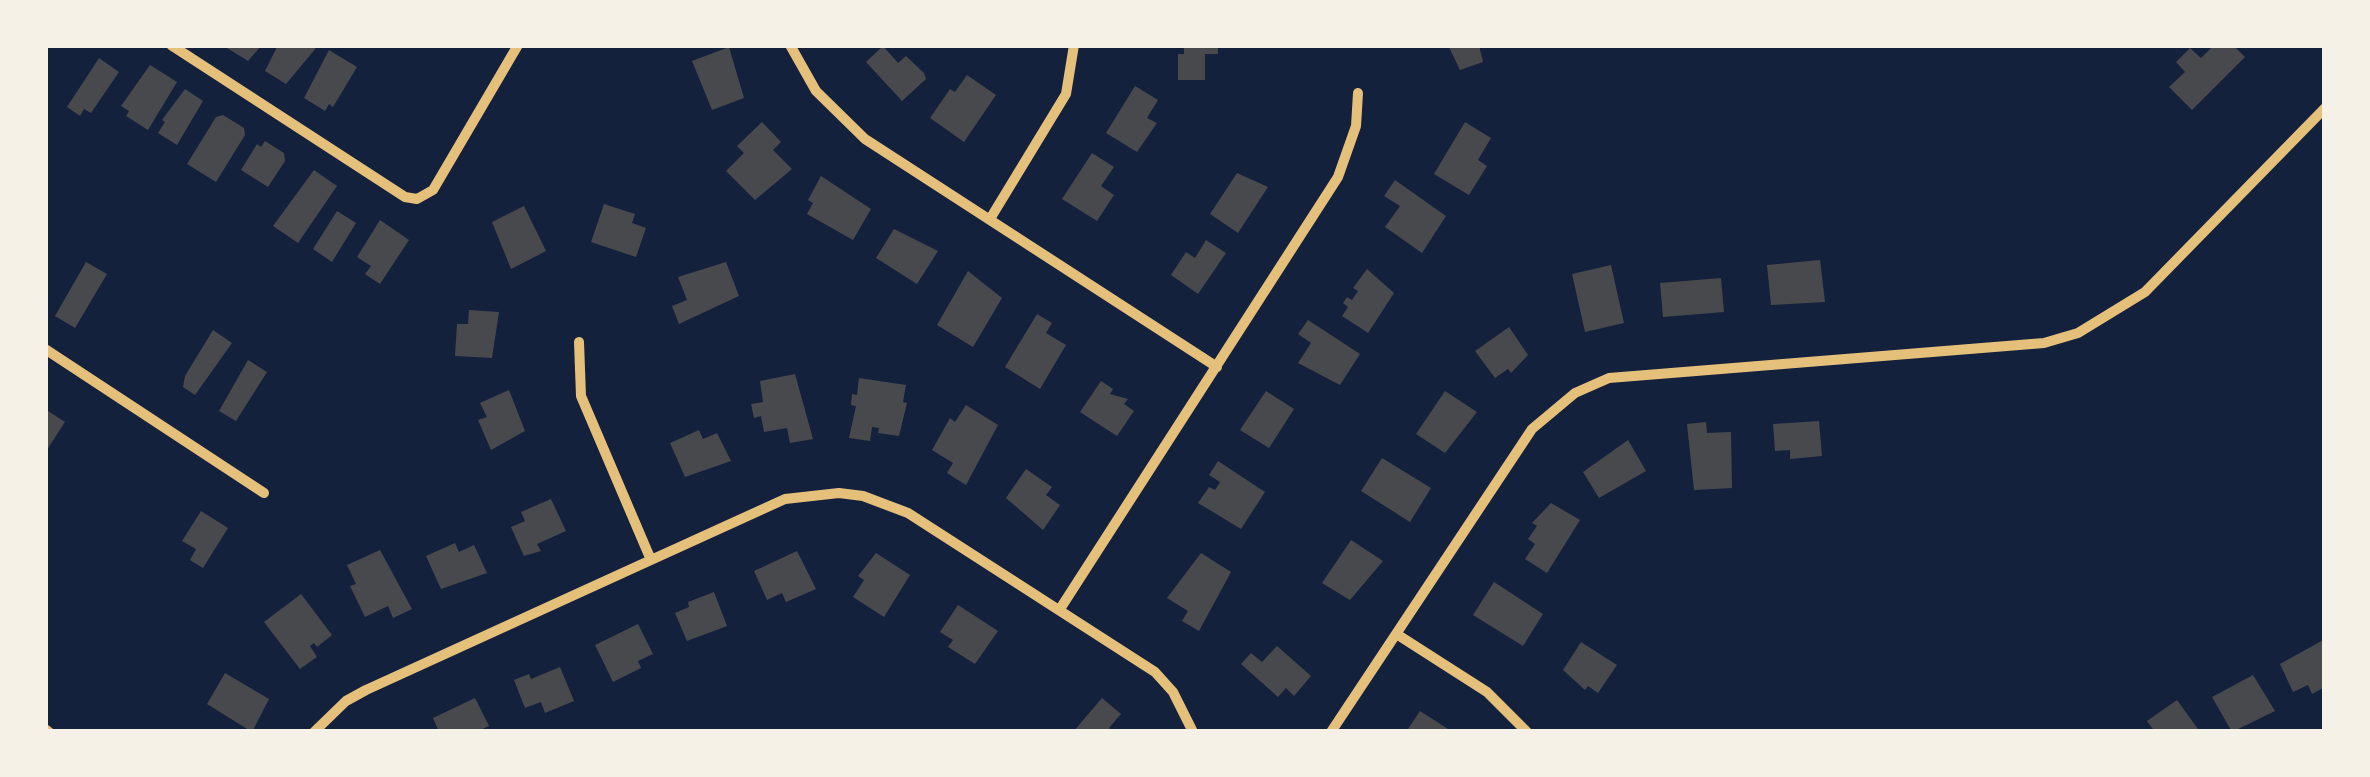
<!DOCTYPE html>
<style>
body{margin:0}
#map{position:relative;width:2370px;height:777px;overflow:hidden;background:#14213d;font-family:Cabin,sans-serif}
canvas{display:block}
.frame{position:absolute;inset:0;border:48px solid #f6f1e7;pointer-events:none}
</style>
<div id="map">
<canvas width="2370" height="777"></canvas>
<div class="frame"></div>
</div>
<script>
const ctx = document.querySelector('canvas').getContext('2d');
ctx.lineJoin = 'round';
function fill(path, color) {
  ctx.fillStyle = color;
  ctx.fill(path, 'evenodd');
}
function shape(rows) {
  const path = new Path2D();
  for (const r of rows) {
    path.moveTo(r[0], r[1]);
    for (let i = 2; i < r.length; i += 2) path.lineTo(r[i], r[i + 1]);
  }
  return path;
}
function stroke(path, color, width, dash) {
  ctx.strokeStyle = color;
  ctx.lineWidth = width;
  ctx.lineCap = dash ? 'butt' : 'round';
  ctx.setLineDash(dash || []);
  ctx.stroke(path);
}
fill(shape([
 [229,45,262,45,248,61,227,48],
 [278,45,316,48,286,84,265,71],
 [1184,45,1218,45,1218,54,1205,54,1205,80,1178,80,1178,54,1184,54],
 [1448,45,1479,45,1483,62,1460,70],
 [2214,45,2233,45,2245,57,2192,110,2169,87,2185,72,2176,62,2190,48,2201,58],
 [883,46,898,63,906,56,924,73,926,79,902,101,866,62],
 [729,47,744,98,712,110,692,61],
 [329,50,357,67,333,107,329,104,325,111,304,98],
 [99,58,119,72,91,113,84,109,80,116,67,107],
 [150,65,177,82,148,130,126,116,129,111,121,106],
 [967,75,996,95,964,142,930,118,950,89,955,92],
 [1135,86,1158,100,1147,118,1157,123,1137,152,1106,133],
 [185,89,203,101,177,145,158,133,165,122,162,120],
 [223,115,244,128,245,135,216,182,187,164,216,117],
 [762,122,781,142,773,150,792,169,755,200,726,171,744,153,737,146],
 [1465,122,1491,138,1478,160,1487,166,1469,195,1434,174],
 [265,141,284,153,285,161,268,187,241,170,257,144,261,147],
 [1092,153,1114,167,1101,186,1114,195,1097,221,1062,199],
 [314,170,337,186,298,243,273,226],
 [1237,173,1268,187,1238,233,1210,214],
 [821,176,871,209,853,240,807,214,813,203,808,200],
 [1395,180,1446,216,1422,253,1385,227,1400,206,1384,196],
 [604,204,635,214,632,223,646,228,636,257,591,242],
 [524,206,546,251,511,269,492,222],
 [337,211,356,223,332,262,313,249],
 [380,220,409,240,380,284,365,274,371,266,357,257],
 [894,229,938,251,917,284,876,258],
 [1206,240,1226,253,1198,294,1171,275,1186,252,1195,258],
 [1820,260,1825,302,1771,305,1767,265],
 [86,262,107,274,75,328,55,316],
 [726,262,739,296,679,324,672,306,687,300,678,277],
 [1611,265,1624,323,1585,332,1572,274],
 [1367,269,1394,293,1368,333,1342,316,1348,307,1343,303,1347,297,1352,300,1358,291,1353,288],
 [968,271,1002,298,973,347,937,325],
 [1721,278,1724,312,1663,317,1660,283],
 [469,310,499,312,492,358,455,356,457,324,468,324],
 [1037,314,1052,323,1046,333,1066,345,1040,389,1005,367],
 [1308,320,1360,354,1340,385,1298,363,1311,343,1298,334],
 [1509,327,1528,355,1511,373,1508,369,1495,378,1475,351],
 [213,330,232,343,195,395,183,387,185,376],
 [248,360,267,372,236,421,219,411],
 [795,374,813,439,790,443,787,428,764,432,761,416,754,418,751,404,763,402,760,381],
 [859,378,906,385,903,402,907,403,899,436,878,433,879,428,872,427,870,441,849,438,856,406,851,405,852,394,857,395],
 [1101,381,1113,389,1110,394,1128,399,1124,404,1134,411,1117,436,1080,412],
 [509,390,525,431,491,450,478,420,487,417,480,403],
 [1266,391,1294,409,1269,448,1240,430],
 [1445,391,1477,412,1445,453,1416,434],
 [966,405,998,425,966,485,947,473,953,463,932,450,950,418,955,422],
 [45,409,65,422,45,453],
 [1819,421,1822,456,1790,459,1790,450,1775,451,1773,424],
 [1706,422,1707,433,1731,432,1732,488,1694,490,1687,424],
 [699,430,703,439,717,433,731,461,685,477,670,443],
 [1628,440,1646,471,1599,498,1583,472],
 [1382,458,1431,488,1410,522,1361,491],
 [1218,461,1265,492,1241,529,1198,503,1209,487,1215,490,1220,482,1209,475],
 [1026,469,1052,487,1046,495,1060,505,1043,530,1006,498],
 [551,499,566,531,537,544,541,551,524,556,511,527,525,521,521,512],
 [1551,503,1580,520,1547,573,1525,559,1535,544,1528,539,1537,526,1532,523],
 [201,511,228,528,203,568,190,560,196,549,182,541],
 [1351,540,1383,561,1350,600,1322,583],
 [455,543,459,552,474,545,487,573,441,589,426,556],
 [380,550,412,609,393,618,388,606,365,617,350,586,356,584,347,565],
 [797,551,816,589,786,602,782,593,767,600,754,571],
 [876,553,910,575,884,617,853,597,864,580,858,576],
 [1201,553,1231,572,1199,631,1182,621,1188,611,1167,598],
 [1494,582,1543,614,1523,646,1473,615],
 [714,592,727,626,687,641,675,613,689,607,688,602],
 [301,594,332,635,317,647,314,643,310,646,317,657,300,669,264,622],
 [958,605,998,631,975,664,948,647,953,640,940,632],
 [638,624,653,654,638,661,641,668,613,682,595,645],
 [2325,639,2325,687,2312,694,2308,685,2293,692,2280,664],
 [1581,642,1617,665,1598,693,1588,686,1585,690,1563,670],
 [1277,646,1311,676,1294,696,1286,688,1278,697,1241,664,1251,653,1262,662],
 [560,667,574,701,545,713,541,702,525,708,514,680,529,674,531,679],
 [225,673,269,699,252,732,207,704],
 [2253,675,2275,711,2232,732,2212,697],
 [475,698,489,726,476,732,439,732,433,718],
 [1102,698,1121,714,1109,728,1114,732,1073,732],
 [2177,700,2198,729,2155,732,2147,721],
 [1420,711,1448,729,1446,732,1406,732]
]), '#48494c');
stroke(shape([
 [171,45,405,197,417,199,433,190,518,45],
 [790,45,816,91,865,139,1217,367],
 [990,219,1066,94,1074,45],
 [579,342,581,396,651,560],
 [45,349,264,493],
 [1060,609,1338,177,1356,126,1358,93],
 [1398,635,1487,692,1527,732],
 [45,729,49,732],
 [314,732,346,701,366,690,651,560,785,499,839,493,863,496,908,513,1155,672,1173,692,1193,732],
 [1331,732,1532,429,1575,393,1609,378,2044,343,2078,333,2145,292,2325,108]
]), '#e5c07b', 10);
</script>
